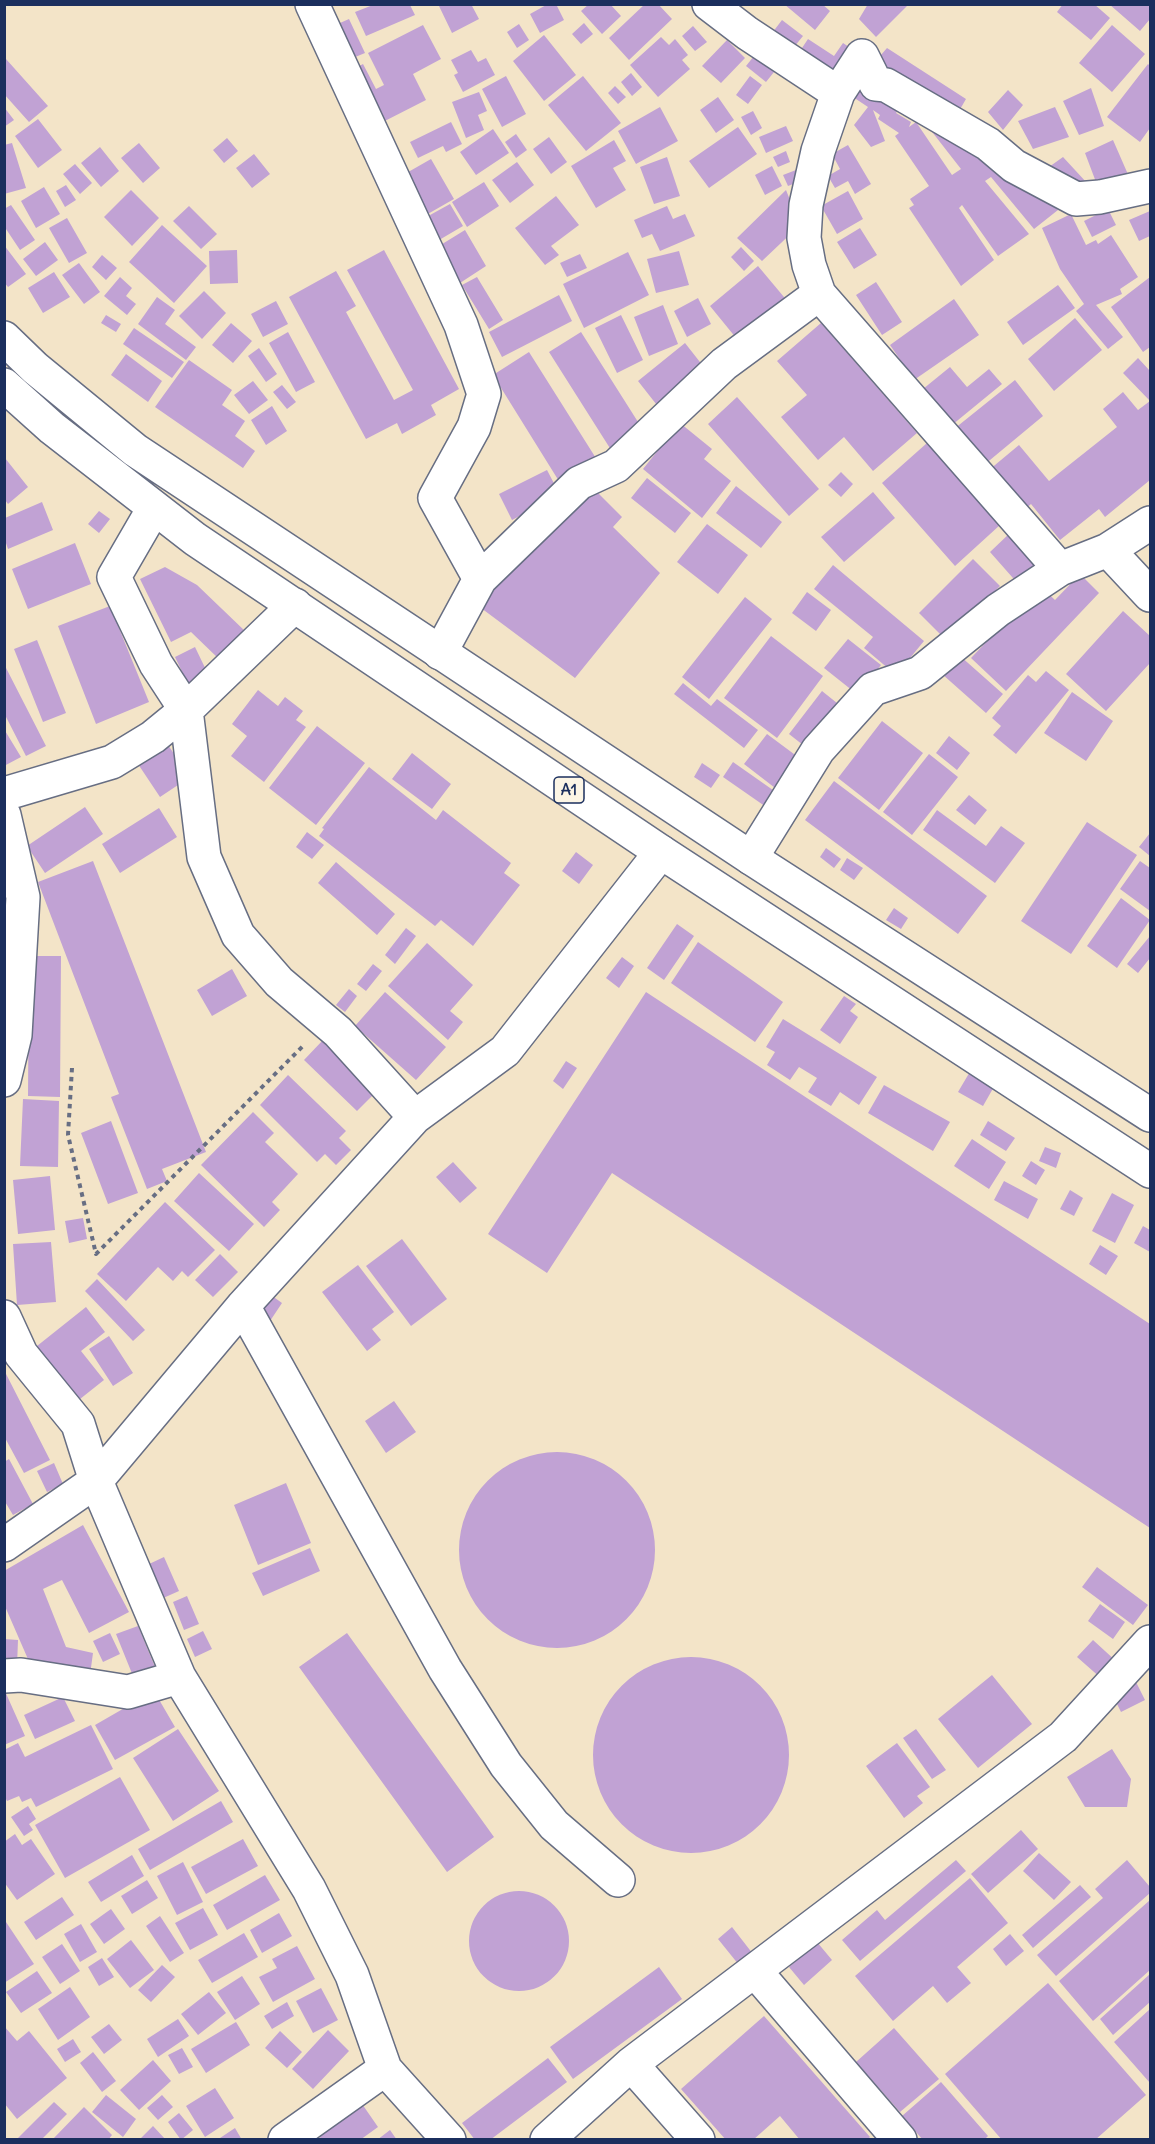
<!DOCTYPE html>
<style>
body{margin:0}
#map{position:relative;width:1155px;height:2144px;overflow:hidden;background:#f3e4c8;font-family:Delius,sans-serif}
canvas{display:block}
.frame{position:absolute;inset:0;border:6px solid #1b2f5e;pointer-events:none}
</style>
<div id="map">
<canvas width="1155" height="2144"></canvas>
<div class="frame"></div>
</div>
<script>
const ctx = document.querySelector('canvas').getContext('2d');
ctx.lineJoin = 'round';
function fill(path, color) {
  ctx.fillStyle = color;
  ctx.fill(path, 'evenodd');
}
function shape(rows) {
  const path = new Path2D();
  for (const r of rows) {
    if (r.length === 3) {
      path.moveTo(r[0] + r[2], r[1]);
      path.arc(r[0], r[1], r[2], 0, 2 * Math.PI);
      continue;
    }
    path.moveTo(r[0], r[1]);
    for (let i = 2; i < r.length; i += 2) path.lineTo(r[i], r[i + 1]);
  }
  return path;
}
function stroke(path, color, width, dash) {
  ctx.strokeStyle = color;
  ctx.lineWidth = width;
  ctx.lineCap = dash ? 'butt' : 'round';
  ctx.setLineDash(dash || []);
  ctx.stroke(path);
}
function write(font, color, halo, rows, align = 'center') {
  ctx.font = font + ' Delius,sans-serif';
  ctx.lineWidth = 6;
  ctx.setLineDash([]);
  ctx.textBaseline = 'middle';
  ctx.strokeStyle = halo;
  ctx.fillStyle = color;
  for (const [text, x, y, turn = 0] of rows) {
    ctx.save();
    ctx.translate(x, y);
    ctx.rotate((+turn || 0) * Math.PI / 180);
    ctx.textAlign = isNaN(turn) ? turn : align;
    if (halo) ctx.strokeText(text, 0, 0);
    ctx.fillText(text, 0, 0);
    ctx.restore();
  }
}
fill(shape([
 [441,4,471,4,479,19,452,33,439,6],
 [548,4,556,4,564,20,540,33,530,14],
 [589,4,610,4,621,16,602,34,581,11],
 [645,4,658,4,672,19,629,60,609,38],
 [784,4,822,4,830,11,815,30],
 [868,4,909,4,876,37,859,19],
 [1063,4,1094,4,1110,18,1091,40,1057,12],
 [1109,4,1150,4,1150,19,1140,31],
 [373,5,410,5,415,15,366,36,355,12],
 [349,19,365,53,348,60,336,36,343,32,340,23],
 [782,20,803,36,790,52,769,37],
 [584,23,593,34,581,44,572,34],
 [519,24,529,40,517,48,507,32],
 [423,25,441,59,413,74,426,100,375,126,348,72,363,64,376,89,384,85,368,53],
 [1112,25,1145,54,1112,92,1079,63],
 [693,26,707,42,695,51,682,36],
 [544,35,576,75,544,101,513,61],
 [661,37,669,45,675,39,688,55,682,60,690,69,658,97,630,65],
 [808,39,834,56,843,43,870,61,829,79,796,57],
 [727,40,745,58,721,83,702,66],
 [887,48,966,99,959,111,949,105,980,145,986,136,1058,210,1034,229,991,177,985,181,1029,234,998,256,962,205,959,208,994,260,961,286,909,208,914,205,910,199,929,186,895,136,899,133,878,119,880,115,873,110,885,141,871,147,854,125,868,107,853,97,876,64,912,89,896,113,911,122,909,127,916,122,952,175,961,169,915,110,933,96,874,63],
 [471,50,478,62,486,58,495,75,463,92,454,75,458,73,451,60],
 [758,51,778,67,766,82,746,66],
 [6,59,48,106,29,122,4,94],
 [1148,64,1150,66,1150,128,1140,142,1107,117],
 [631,73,642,87,632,96,621,82],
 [506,76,526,114,502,127,482,89],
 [583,76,621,123,586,151,548,105],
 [750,76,762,85,748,104,736,95],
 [615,86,626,97,618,104,608,93],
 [1091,88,1104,126,1079,135,1063,101],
 [1008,90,1023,105,1003,130,988,112],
 [479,92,487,111,478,115,484,130,466,138,452,102],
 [718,97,734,120,716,133,700,110],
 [4,107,14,120,4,127],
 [660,107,678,141,636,164,618,131],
 [1055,107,1069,137,1033,149,1018,121],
 [753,111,762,128,751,135,741,117],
 [38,119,62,150,38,168,15,136],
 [451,122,462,144,446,152,443,146,418,158,410,142],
 [786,126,793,141,766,153,759,137],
 [738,127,757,154,709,188,689,161],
 [493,129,509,153,476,175,460,152],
 [516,134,527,150,516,158,505,142],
 [549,137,567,162,551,174,533,149],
 [227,138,238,151,224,163,213,150],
 [614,140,626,161,613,168,626,190,596,208,571,166],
 [1113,140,1130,179,1099,190,1085,153],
 [12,143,26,188,4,194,4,145],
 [139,143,160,168,143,183,121,158],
 [848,145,871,184,855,194,848,181,835,188,828,176,840,169,832,154],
 [100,147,119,171,101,187,81,163],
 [786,151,790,162,778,167,773,157],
 [254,154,270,174,252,188,236,168],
 [667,157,680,196,654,204,640,167],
 [1063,157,1087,183,1070,191,1042,172],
 [431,159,454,199,426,215,403,175],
 [517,162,534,185,510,203,492,180],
 [75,164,92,183,80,194,63,174],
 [772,166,782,186,765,195,755,175],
 [796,170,801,181,788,186,783,175],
 [484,182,499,206,467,227,452,202],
 [66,185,76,200,65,207,56,191],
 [44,187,60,214,36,228,21,201],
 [131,190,159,218,132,246,104,217],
 [786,190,800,225,762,261,737,238],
 [848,191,863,219,837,234,821,206],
 [556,196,579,225,551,246,559,255,545,265,515,228],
 [450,204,463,226,434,243,421,220],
 [11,205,35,240,20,250,4,226,4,209],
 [189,206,217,234,201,249,173,221],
 [667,206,673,219,685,214,695,236,660,251,652,234,642,238,634,220],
 [1108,209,1116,225,1092,237,1084,221],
 [1150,211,1150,236,1139,241,1129,220],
 [1071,214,1086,245,1096,240,1098,244,1111,235,1138,277,1120,289,1122,294,1096,305,1123,337,1108,349,1076,311,1084,304,1060,269,1042,228],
 [67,218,87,253,69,263,49,228],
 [162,225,207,266,174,303,129,262],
 [860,228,877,255,854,269,837,242],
 [465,230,486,266,460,283,439,246],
 [45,242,58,260,36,276,23,259],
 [4,245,26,274,8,287,4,282],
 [741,247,754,261,744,271,731,257],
 [237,250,238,283,210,284,209,251],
 [384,250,459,389,431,405,436,415,402,434,397,423,366,439,289,297,336,271,356,306,346,312,394,400,413,390,347,270],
 [679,251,689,285,656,293,647,259],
 [628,252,649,295,584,328,563,284],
 [580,254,587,268,567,277,560,263],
 [102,255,117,268,106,280,92,267],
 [79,263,100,292,84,304,62,275],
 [758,266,789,303,741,344,710,306],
 [54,272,70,297,43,313,28,288],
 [120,277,132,288,126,296,136,304,127,315,104,296],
 [477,277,503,320,489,329,462,285],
 [1150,277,1150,347,1143,352,1111,307],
 [876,282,902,322,882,335,856,295],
 [1058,285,1075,308,1023,345,1007,322],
 [204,291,226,313,202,339,179,316],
 [559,295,572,321,502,357,489,332],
 [157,297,175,310,165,324,196,347,186,360,138,324],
 [698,298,711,324,687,337,674,311],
 [954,299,979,335,914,380,890,345],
 [276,301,288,324,263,337,251,314],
 [663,305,678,344,649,356,634,317],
 [106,315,121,324,116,332,101,323],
 [621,315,643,360,617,373,595,328],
 [1075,318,1102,350,1054,391,1028,359],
 [231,323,252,341,233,363,212,345],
 [821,323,917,433,873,471,844,437,818,460,781,417,807,395,777,361],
 [134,328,184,362,172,378,123,344],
 [288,332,315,382,296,392,269,343],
 [581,332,645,433,613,453,549,352],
 [685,343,707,371,660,409,638,381],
 [259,348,277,374,266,382,248,356],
 [529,352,599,463,562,486,493,375],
 [126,354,162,381,148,402,111,375],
 [1138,358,1150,371,1150,480,1105,517,1099,509,1060,540,1031,504,1023,511,989,470,1019,445,1049,481,1117,427,1103,409,1123,392,1138,410,1150,401,1123,373],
 [189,360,232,390,222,405,245,421,235,436,255,451,243,468,155,407],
 [950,367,967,387,989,369,1002,384,952,425,923,389],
 [1015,380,1043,416,984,465,954,429],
 [253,381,268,400,249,414,234,395],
 [282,385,296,402,287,409,273,392],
 [737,397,819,489,789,516,708,424],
 [272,406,287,431,266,445,251,420],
 [680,423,712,449,704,459,731,481,702,518,643,469],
 [927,443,1000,525,955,566,882,483],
 [5,458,28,487,8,504,5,500],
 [547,470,560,495,512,520,499,494],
 [841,472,853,484,841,497,828,485],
 [647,478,691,513,675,533,631,498],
 [736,486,782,522,761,548,716,513],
 [592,487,622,517,613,527,660,573,575,678,477,605],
 [873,492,895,518,844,562,821,537],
 [42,502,53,530,8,549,5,540,5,518],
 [99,511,110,519,99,533,88,524],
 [707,524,748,555,718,594,677,562],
 [1011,532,1042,566,1020,586,990,552],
 [75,543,91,584,28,609,12,569],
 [973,559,1000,586,946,640,919,613],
 [833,565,924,641,896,675,864,648,873,637,814,589],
 [165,567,197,585,246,632,220,660,191,632,171,642,140,579],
 [1080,574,1099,593,1006,691,971,658,1040,586,1055,600],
 [807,592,831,610,816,631,792,613],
 [745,597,772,619,709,699,682,677],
 [110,606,149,702,96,724,58,626],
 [1123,611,1150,636,1150,663,1106,711,1066,674],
 [771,636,823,676,777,738,724,698],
 [848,639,881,665,858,695,824,668],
 [37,640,66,713,43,722,14,649],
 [195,647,208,674,188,684,175,657],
 [959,655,1003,694,986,713,942,674],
 [4,664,46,746,26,756,4,713],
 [1046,671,1069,690,1016,754,993,735,1001,726,992,718,1028,675,1036,682],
 [683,683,711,706,717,699,758,730,744,748,674,694],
 [258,690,278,706,285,697,303,711,296,720,306,727,264,782,231,756,247,736,232,724],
 [822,691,837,703,803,745,789,734],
 [1072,692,1113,721,1086,761,1044,733],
 [882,721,923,753,879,810,838,778],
 [317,726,365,763,316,825,269,788],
 [4,729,21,757,4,766],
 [767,734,802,760,779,791,744,764],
 [949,736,970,753,957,770,936,753],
 [168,745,190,777,160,797,138,764],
 [412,753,451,784,432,809,392,779],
 [929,754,958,777,912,835,883,812],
 [733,762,780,795,769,809,723,777],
 [702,763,720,775,711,788,694,777],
 [369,767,436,820,443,810,511,863,504,873,520,885,473,946,441,920,435,926,319,836,324,829,322,828],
 [834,781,987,896,958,934,805,820],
 [969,795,987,810,975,825,956,810],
 [85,807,103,834,45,873,27,846],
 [159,808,177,837,120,873,102,844],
 [937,810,986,846,1001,826,1025,843,995,883,923,830],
 [1087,822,1137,855,1071,954,1021,921],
 [307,832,324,845,312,859,296,847],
 [1150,833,1150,856,1139,847],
 [826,848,841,859,834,868,820,857],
 [576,852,593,865,579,884,562,871],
 [847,858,863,868,854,880,840,870],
 [93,861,206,1152,162,1169,167,1181,147,1189,111,1097,119,1094,38,882],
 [1140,861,1150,868,1150,911,1120,889],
 [336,862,395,914,377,935,318,883],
 [1121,898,1150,920,1117,968,1087,946],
 [894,908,908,918,901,929,886,920],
 [677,924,694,936,664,980,647,968],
 [406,928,416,936,395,964,385,955],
 [1150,936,1150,958,1138,973,1127,964],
 [698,942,783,1002,755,1042,671,983],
 [427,943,473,985,450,1011,463,1022,448,1040,388,986],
 [29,956,61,956,60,1097,28,1096],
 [622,957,634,966,619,988,606,978],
 [373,964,382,971,366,991,357,984],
 [232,969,247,996,212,1016,197,990],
 [349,989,357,996,345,1012,336,1005],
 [385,992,446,1047,416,1080,355,1026],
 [646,992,1150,1324,1150,1528,612,1173,547,1273,488,1234],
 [844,996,856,1004,850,1011,858,1017,840,1044,820,1030],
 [783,1019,877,1077,859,1105,840,1092,831,1106,808,1092,817,1078,799,1067,790,1080,767,1065,775,1052,766,1047],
 [323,1040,376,1092,357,1111,304,1060],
 [566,1061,577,1068,563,1089,553,1081],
 [971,1070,995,1085,983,1106,958,1092],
 [288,1075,346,1131,339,1138,351,1150,336,1165,325,1154,317,1162,260,1105],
 [884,1085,950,1122,933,1151,868,1113],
 [23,1099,59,1101,58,1167,20,1166],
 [253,1112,274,1133,265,1142,298,1174,272,1202,280,1210,264,1227,201,1165],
 [111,1121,138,1193,108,1204,81,1133],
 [988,1121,1015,1138,1006,1151,980,1135],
 [972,1139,1006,1162,989,1189,954,1166],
 [1045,1147,1061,1153,1056,1168,1039,1161],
 [1031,1161,1045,1170,1036,1185,1022,1176],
 [453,1162,477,1188,460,1203,436,1177],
 [199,1173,254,1224,229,1251,174,1201],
 [50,1176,55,1230,18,1234,13,1180],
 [1004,1181,1038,1199,1028,1219,994,1200],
 [1070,1190,1083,1198,1074,1216,1060,1209],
 [1112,1193,1134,1205,1115,1243,1092,1231],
 [165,1202,215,1250,188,1277,182,1271,173,1281,158,1267,126,1301,97,1274],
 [83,1218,87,1239,69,1243,65,1221],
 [1143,1226,1150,1230,1150,1252,1134,1243],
 [402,1239,447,1299,411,1326,366,1266],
 [51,1242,56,1302,17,1305,13,1244],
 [1100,1245,1118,1256,1106,1275,1089,1264],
 [220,1254,238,1272,213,1297,195,1280],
 [358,1265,394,1312,372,1329,381,1340,367,1351,322,1292],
 [97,1279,145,1330,133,1341,85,1291],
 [268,1293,282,1303,270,1321,255,1310],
 [86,1307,105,1332,81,1351,104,1380,75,1403,32,1350],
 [109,1336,133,1373,113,1386,89,1349],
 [4,1370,50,1460,24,1473,4,1436],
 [394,1401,416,1432,386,1453,365,1421],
 [557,1550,98],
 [9,1459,33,1504,13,1515,4,1500,4,1462],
 [54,1463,63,1484,47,1492,37,1471],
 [286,1483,311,1543,258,1565,234,1505],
 [83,1525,129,1612,89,1633,62,1580,43,1589,66,1647,93,1653,90,1675,31,1666,4,1604,4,1571],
 [310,1548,320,1571,263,1596,252,1573],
 [164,1557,179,1591,161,1599,147,1565],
 [1097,1567,1148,1605,1133,1625,1082,1587],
 [187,1596,199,1624,184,1630,173,1602],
 [1100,1604,1125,1622,1113,1639,1088,1621],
 [138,1626,155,1667,133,1676,116,1634],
 [203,1631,212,1649,195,1657,187,1639],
 [110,1633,120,1654,103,1662,93,1641],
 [347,1633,494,1837,447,1872,299,1667],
 [4,1639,18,1640,17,1666,4,1665],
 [1093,1640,1117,1662,1102,1679,1077,1657],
 [691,1755,98],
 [992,1675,1032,1724,978,1768,938,1719],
 [1135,1680,1145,1700,1121,1712,1111,1692],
 [4,1689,25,1736,4,1745],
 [154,1691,175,1727,115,1760,95,1725],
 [63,1697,75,1721,35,1739,24,1715],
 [91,1725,113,1769,36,1807,31,1798,22,1802,19,1796,7,1801,4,1795,4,1750,18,1743,25,1757],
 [178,1729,219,1791,173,1821,133,1758],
 [916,1729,946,1770,932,1779,903,1738],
 [897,1743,930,1787,917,1796,923,1803,904,1818,866,1766],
 [1112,1749,1131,1779,1127,1807,1085,1807,1067,1777],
 [120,1777,150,1830,65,1878,35,1825],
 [221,1801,233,1822,150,1870,138,1849],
 [28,1806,36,1819,29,1824,33,1830,24,1836,11,1817],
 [1021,1830,1038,1849,988,1893,971,1874],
 [15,1834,22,1845,31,1839,55,1874,17,1900,4,1882,4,1842],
 [243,1839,258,1866,206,1894,191,1867],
 [1039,1853,1071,1882,1054,1900,1023,1871],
 [132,1855,144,1876,101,1902,88,1882],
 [956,1860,966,1871,860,1961,842,1940,877,1910,885,1920],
 [1127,1860,1150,1887,1150,1893,1056,1976,1037,1955,1103,1898,1095,1889],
 [183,1862,203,1902,177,1915,157,1876],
 [265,1875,280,1900,227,1930,213,1905],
 [970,1878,1008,1923,957,1967,971,1983,947,2003,933,1986,893,2021,855,1976],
 [147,1880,158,1898,132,1914,121,1896],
 [1080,1885,1091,1897,1033,1948,1022,1935],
 [519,1941,50],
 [62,1897,74,1915,36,1940,24,1922],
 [1150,1900,1150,1970,1093,2021,1059,1981],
 [203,1908,218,1935,190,1950,175,1923],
 [111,1909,125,1929,104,1944,90,1924],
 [279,1913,292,1936,262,1953,250,1930],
 [160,1916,184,1953,170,1962,146,1926],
 [4,1919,34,1964,4,1983],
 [81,1924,97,1952,80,1962,64,1934],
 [732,1927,753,1954,739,1965,718,1939],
 [244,1933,258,1957,212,1983,198,1960],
 [1010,1934,1024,1951,1006,1966,993,1949],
 [131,1940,154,1970,130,1988,107,1959],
 [817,1942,832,1960,804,1985,789,1967],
 [62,1944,80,1971,60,1984,42,1957],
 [297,1946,315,1979,273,2002,259,1977,277,1968,272,1959],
 [102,1958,114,1977,99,1986,88,1967],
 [162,1965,175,1977,151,2002,138,1990],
 [659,1967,682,1999,573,2079,550,2047],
 [37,1971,52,1993,21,2013,6,1992],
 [1150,1974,1150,2002,1113,2035,1100,2019],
 [242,1976,260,2004,235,2020,217,1992],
 [1048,1983,1146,2095,1095,2140,1002,2140,945,2074],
 [70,1987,90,2017,58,2040,38,2009],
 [321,1988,338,2020,313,2033,296,2001],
 [209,1992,226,2013,198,2035,181,2014],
 [287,2002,294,2016,272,2029,264,2016],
 [1150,2009,1150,2083,1114,2042],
 [764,2016,870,2137,867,2140,800,2140,780,2116,753,2140,726,2140,681,2089],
 [178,2019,189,2036,158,2057,147,2039],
 [236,2022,250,2045,206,2073,191,2049],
 [109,2024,122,2040,104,2054,91,2037],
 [4,2026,17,2041,29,2031,67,2078,17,2119,4,2103],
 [894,2028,939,2079,900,2112,856,2062],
 [328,2030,349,2051,313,2089,292,2069],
 [280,2031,302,2052,287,2068,265,2048],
 [73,2039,81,2052,65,2062,57,2049],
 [182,2048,193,2067,179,2074,168,2055],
 [93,2052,116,2081,102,2092,80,2063],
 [548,2058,567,2082,490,2140,475,2140,462,2123],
 [153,2060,171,2081,139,2110,120,2090],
 [941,2082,988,2136,984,2140,923,2140,902,2116],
 [215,2088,234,2118,205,2137,186,2106],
 [106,2095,136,2119,123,2137,92,2112],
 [162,2095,173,2107,158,2120,147,2108],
 [360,2101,378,2127,360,2140,322,2140,317,2133],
 [54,2102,67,2114,41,2140,16,2140],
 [84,2107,112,2135,108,2140,52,2140],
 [179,2113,193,2130,181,2140,168,2122],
 [153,2126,166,2140,139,2140],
 [235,2128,242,2140,217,2140],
 [390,2130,397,2140,377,2140]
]), '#c1a2d4');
const street = shape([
 [312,4,461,325,484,394,474,427,435,498,480,579,440,653],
 [709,4,747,33,838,93],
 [862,56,838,93,818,151,806,205,804,238,809,265,819,294,1060,569],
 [862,56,876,84,886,85,988,144,1014,166,1076,199,1100,197,1150,186],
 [154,508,114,577,156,664,186,710,204,857,238,935,279,982,338,1032,415,1117],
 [1108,550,1150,595],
 [480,579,579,483,616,466,724,364,819,294],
 [4,794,112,762,153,737,186,710,295,605],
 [4,815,23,897,15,1035,4,1080],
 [751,858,818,750,873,689,920,673,998,610,1060,569,1108,550,1150,523],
 [243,1306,445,1669,506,1765,554,1825,618,1880],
 [4,1317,21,1354,78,1424,96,1481,4,1545],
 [4,1676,21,1675,128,1692,179,1677],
 [755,1971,900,2140],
 [631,2064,698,2140],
 [285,2140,385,2069],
 [449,2140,385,2069,352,1975,309,1889,179,1677,96,1481,243,1306,415,1117,505,1051,661,852],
 [547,2140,631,2064,1063,1737,1150,1642]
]);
const highway = shape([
 [4,338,35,368,135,450,751,858,1150,1115],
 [4,385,52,428,195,539,661,852,1150,1171]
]);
stroke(street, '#676e83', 36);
stroke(highway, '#676e83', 36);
stroke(shape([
 [72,1068,68,1135,96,1254,303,1046]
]), '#676e83', 4, [4.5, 4.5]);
stroke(street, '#fff', 33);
stroke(highway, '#fff', 33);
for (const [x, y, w] of [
 [569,790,30]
]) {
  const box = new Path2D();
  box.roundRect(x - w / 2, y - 13, w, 26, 4.5);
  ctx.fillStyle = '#fcf5e5';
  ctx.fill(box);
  stroke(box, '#1b2f5e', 1.5);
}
write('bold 16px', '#1b2f5e', null, [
 ["A1",569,790]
]);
</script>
